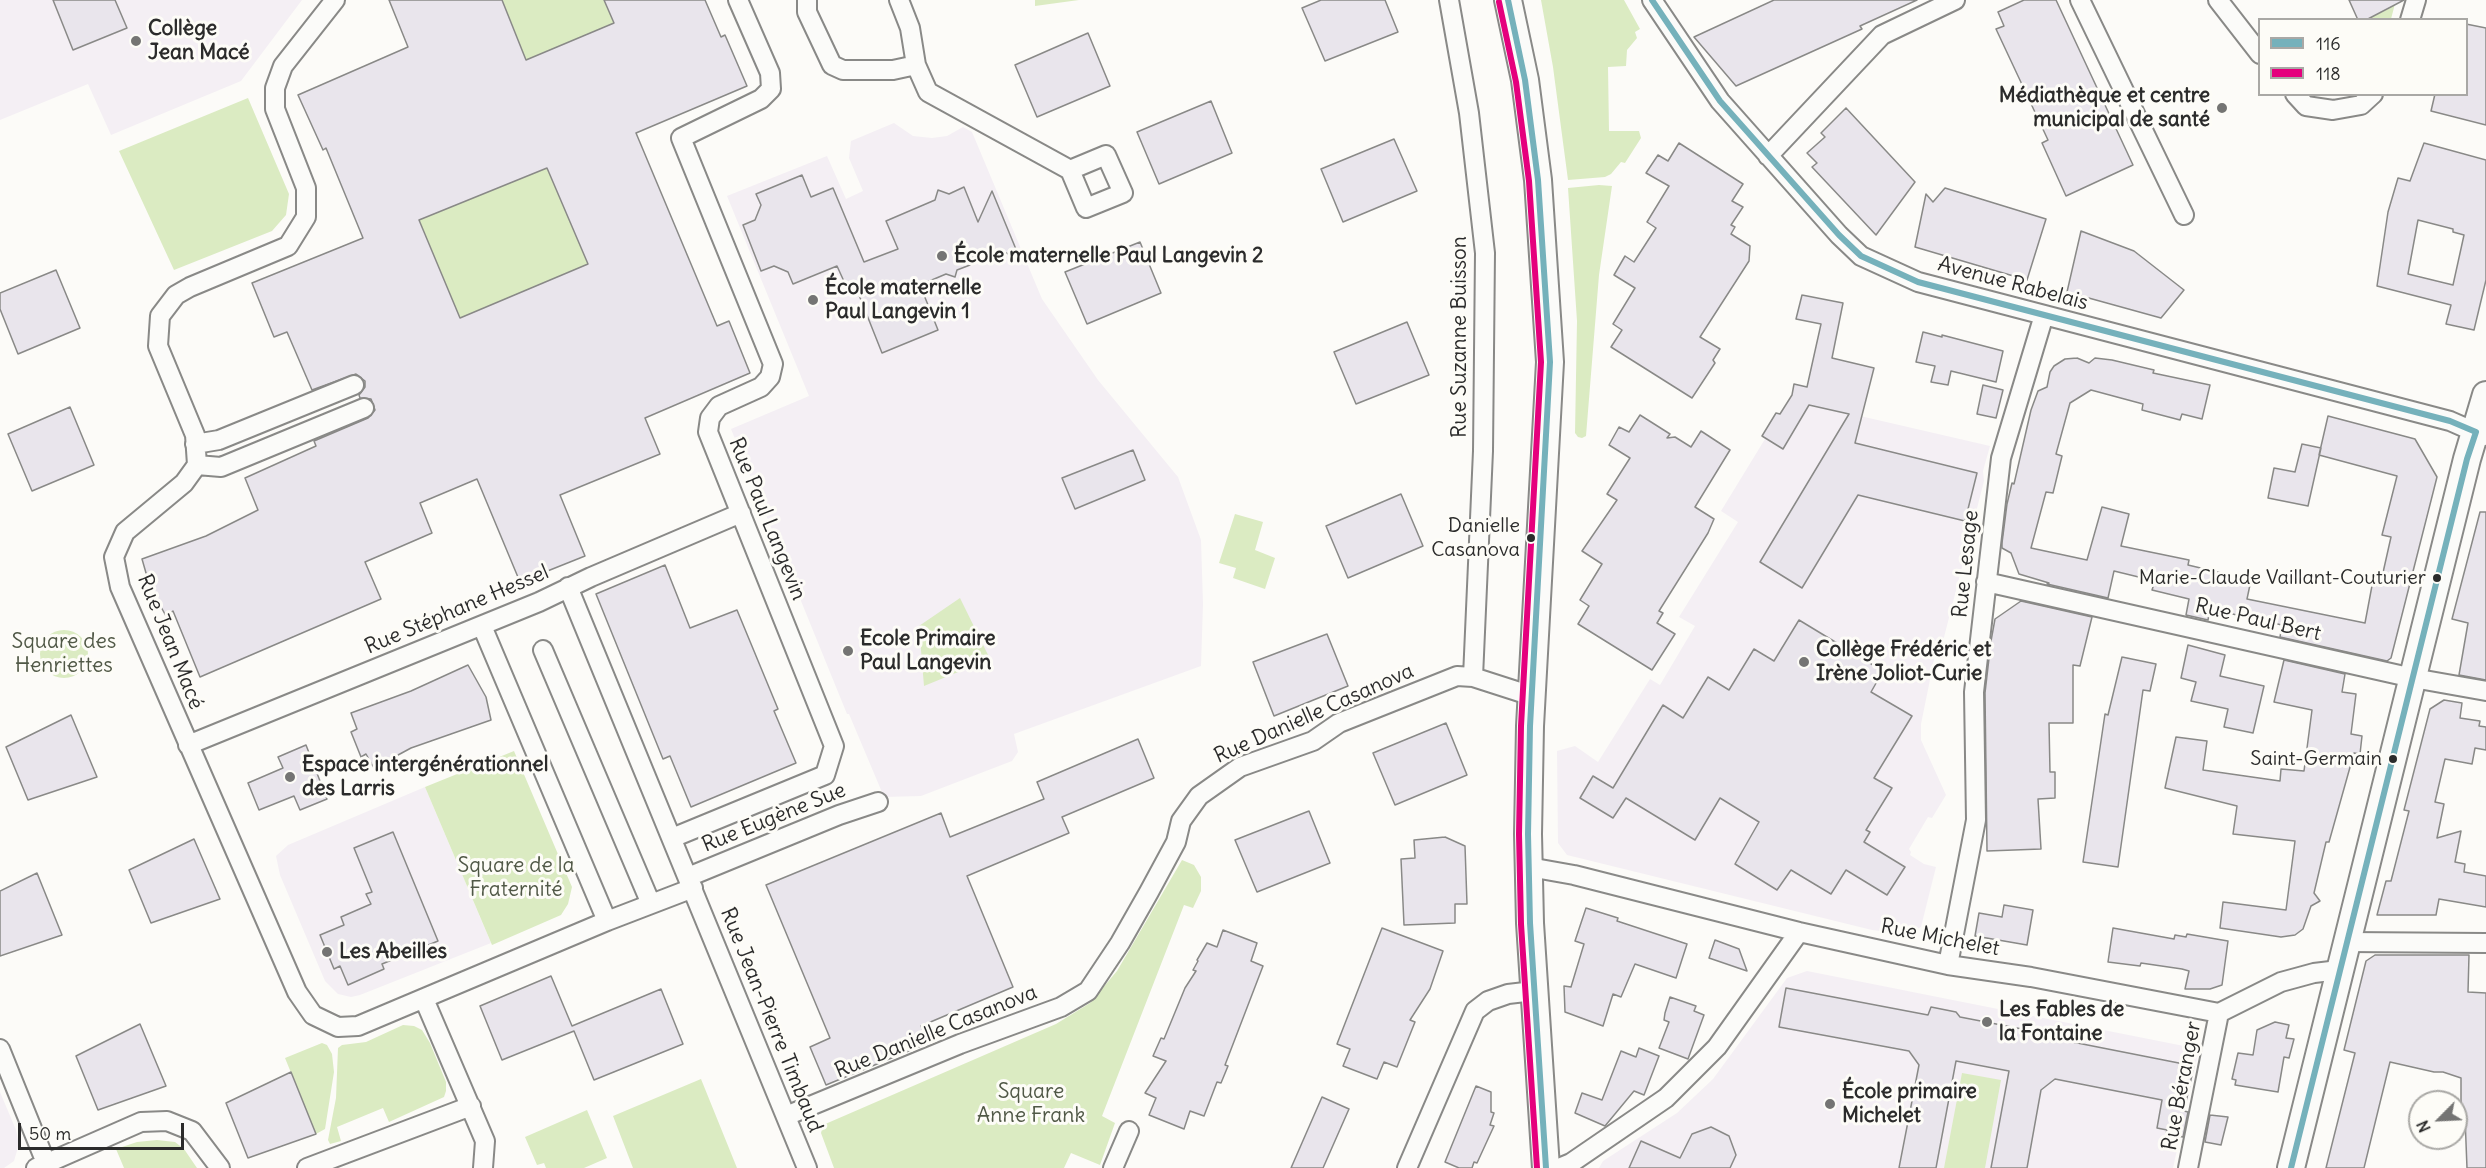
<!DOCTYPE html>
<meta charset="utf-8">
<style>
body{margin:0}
#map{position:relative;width:2486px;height:1168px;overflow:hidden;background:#fcfbf8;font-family:Delius,sans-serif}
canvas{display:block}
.legend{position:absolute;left:2258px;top:18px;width:210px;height:78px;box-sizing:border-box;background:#fdfcf7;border:2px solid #a9a8a5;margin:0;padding:8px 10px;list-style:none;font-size:18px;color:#2b2b2b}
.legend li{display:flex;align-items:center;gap:12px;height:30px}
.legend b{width:30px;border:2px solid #a9a8a5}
.north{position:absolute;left:2408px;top:1090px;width:60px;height:60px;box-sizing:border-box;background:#fdfcf7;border:2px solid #a9a8a5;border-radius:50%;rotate:246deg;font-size:16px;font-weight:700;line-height:24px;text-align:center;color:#2b2b2b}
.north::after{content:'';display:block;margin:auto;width:21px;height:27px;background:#747473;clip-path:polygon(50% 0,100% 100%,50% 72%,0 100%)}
.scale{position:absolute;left:18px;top:1123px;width:166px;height:27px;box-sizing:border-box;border:3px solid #2b2b2b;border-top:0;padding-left:8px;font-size:18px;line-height:21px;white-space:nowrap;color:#2b2b2b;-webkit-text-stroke:4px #fdfcf7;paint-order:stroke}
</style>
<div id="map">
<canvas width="2486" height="1168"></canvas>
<ul class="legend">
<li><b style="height:8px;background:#75b1bb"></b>116</li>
<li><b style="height:8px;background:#e5007d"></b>118</li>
</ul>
<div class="north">N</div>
<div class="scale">50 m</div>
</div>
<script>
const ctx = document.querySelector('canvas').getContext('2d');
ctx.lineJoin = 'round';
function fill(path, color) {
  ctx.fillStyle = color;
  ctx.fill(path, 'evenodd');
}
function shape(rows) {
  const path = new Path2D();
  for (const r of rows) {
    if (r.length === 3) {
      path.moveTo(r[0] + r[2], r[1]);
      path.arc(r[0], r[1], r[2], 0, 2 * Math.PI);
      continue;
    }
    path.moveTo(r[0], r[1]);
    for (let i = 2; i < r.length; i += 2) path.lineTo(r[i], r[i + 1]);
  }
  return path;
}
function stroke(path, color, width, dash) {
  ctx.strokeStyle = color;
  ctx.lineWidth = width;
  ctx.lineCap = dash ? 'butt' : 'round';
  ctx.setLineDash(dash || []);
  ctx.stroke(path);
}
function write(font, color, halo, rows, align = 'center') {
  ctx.font = font + ' Delius,sans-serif';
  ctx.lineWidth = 6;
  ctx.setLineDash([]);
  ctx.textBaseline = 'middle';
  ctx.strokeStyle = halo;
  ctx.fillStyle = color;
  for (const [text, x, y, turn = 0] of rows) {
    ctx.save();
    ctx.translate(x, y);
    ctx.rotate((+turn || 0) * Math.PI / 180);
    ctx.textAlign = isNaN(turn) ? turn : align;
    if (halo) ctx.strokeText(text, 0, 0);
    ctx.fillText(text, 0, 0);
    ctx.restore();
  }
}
fill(shape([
 [0,0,302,0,241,81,111,135,88,84,0,120],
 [894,123,913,136,932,138,947,136,963,127,972,132,1042,299,1098,380,1178,477,1201,540,1203,604,1201,666,1014,734,1018,752,1012,761,921,796,884,797,849,714,847,714,731,429,809,396,727,196,827,156,846,199,863,191,849,158,851,141],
 [1791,400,1990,446,1983,471,1984,481,1942,645,1937,645,1921,724,1921,740,1946,795,1932,818,1928,817,1909,849,1911,852,1910,855,1924,864,1936,867,1921,927,1907,934,1872,930,1567,855,1558,843,1557,751,1575,746,1598,762,1650,679,1660,685,1695,626,1679,617,1738,522,1721,511,1765,439,1762,436,1776,413,1780,414],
 [425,787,491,943,360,995,351,997,338,994,325,981,280,875,276,856,288,845],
 [1807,971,2199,1049,2173,1168,1599,1168,1603,1161,1677,1113,1713,1079,1787,978],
 [0,1092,16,1130,19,1144,14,1161,4,1168,0,1168]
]), '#f4eff4');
fill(shape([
 [502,0,604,0,614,23,526,60],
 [1035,0,1079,0,1035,6],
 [1541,0,1624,0,1640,29,1635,32,1637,38,1627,50,1626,66,1608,67,1609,131,1639,131,1641,138,1625,163,1621,162,1611,174,1605,177,1568,180,1553,67],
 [2386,0,2396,0,2391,19,2366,20,2390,8],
 [248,98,289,194,286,215,272,231,174,270,119,151],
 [547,168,588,264,460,318,419,220],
 [1599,185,1612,186,1599,275,1586,436,1582,438,1578,437,1575,433,1577,321,1568,188],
 [1235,514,1263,522,1255,550,1275,558,1265,589,1233,578,1236,568,1219,563],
 [960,598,990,659,924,686,919,626],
 [64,654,24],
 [514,751,572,887,568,904,561,915,492,945,425,787],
 [1182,860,1194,865,1201,877,1201,891,1193,908,1184,905,1102,1116,1115,1123,1100,1165,1071,1153,1064,1168,834,1168,821,1133,823,1125,1056,1024,1090,1003,1117,971],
 [403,1025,414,1026,422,1030,430,1043,446,1082,446,1091,444,1097,389,1122,383,1108,337,1127,341,1141,330,1144,328,1140,336,1098,338,1048,342,1045,366,1042],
 [322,1043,327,1045,332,1054,334,1072,325,1129,316,1134,285,1058],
 [1962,1073,2001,1080,1985,1168,1944,1168],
 [701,1079,737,1168,633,1168,613,1116],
 [587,1110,607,1158,584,1168,546,1168,544,1163,537,1165,525,1137],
 [157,1140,175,1142,184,1149,197,1168,124,1168,116,1149,137,1142]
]), '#dbebc2');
const building = shape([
 [53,0,115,0,127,28,73,50,53,0],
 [389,0,502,0,526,60,614,23,604,0,705,0,721,37,725,35,747,86,636,133,717,326,729,321,750,373,645,418,660,454,560,495,585,556,520,582,477,479,420,503,432,533,365,562,381,599,200,677,173,611,166,616,150,587,142,559,206,536,258,510,245,478,316,446,314,441,368,418,375,410,371,399,360,398,359,395,365,387,365,381,356,374,312,390,287,332,274,337,252,283,363,238,326,148,323,150,298,95,408,47,389,0],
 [547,168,588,264,460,318,419,220,547,168],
 [1321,0,1385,0,1398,32,1325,61,1302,8,1321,0],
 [1774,0,1917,0,1860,26,1862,29,1736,86,1694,37,1774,0],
 [2024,0,2056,0,2133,165,2066,196,2042,143,2048,140,1996,29,2004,26,1998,12,2024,0],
 [2349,0,2404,0,2366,20,2358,20,2349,0],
 [2466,24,2486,28,2486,125,2431,111,2435,94,2466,94,2466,24],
 [1088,33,1110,86,1037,117,1015,65,1088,33],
 [1211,101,1232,153,1159,184,1137,132,1211,101],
 [1846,108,1915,182,1876,235,1812,167,1817,163,1807,153,1825,137,1821,133,1846,108],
 [1394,139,1417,191,1343,222,1321,169,1394,139],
 [1679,143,1743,184,1732,201,1743,207,1731,225,1735,227,1731,234,1750,246,1749,261,1700,337,1720,349,1713,360,1715,363,1692,398,1611,347,1622,330,1613,324,1635,288,1614,275,1625,256,1634,262,1656,228,1647,222,1669,186,1646,173,1658,155,1668,161,1679,143],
 [2424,143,2486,160,2486,280,2474,330,2446,324,2451,305,2377,286,2388,212,2398,178,2410,181,2424,143],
 [2418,220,2453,229,2453,232,2464,235,2453,285,2408,274,2418,220],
 [802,175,811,197,833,188,864,262,898,249,886,221,935,200,938,190,949,194,964,187,978,222,992,191,1020,259,1004,252,992,257,976,251,970,265,957,270,955,277,946,274,920,285,938,330,882,353,855,285,847,288,837,266,793,284,788,272,774,266,761,271,743,225,755,220,761,205,756,194,802,175],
 [1945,188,2046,219,2027,280,1915,247,1926,194,1933,202,1945,188],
 [2081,231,2134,251,2184,290,2161,318,2067,292,2081,231],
 [1140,242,1161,293,1087,324,1065,272,1140,242],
 [56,270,80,328,18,354,0,309,0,293,56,270],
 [1802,295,1843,303,1832,358,1874,368,1855,443,1977,473,1965,521,1858,495,1802,588,1760,562,1849,414,1809,405,1783,449,1762,436,1776,413,1780,414,1792,395,1794,384,1807,387,1821,324,1796,319,1802,295],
 [1407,322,1429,375,1356,404,1334,352,1407,322],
 [1923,332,1942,337,1942,335,2003,351,1996,382,1951,371,1948,385,1931,382,1935,366,1916,362,1923,332],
 [2077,358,2089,363,2095,358,2112,360,2154,370,2153,373,2210,385,2202,419,2182,414,2180,420,2142,410,2143,404,2091,390,2070,403,2056,454,2062,456,2053,493,2046,492,2031,548,2087,560,2102,507,2129,514,2121,546,2189,560,2188,565,2251,580,2247,599,2365,623,2374,575,2382,577,2391,537,2382,535,2397,476,2319,455,2328,416,2415,439,2437,477,2391,658,2387,661,2280,637,2282,625,2210,609,2208,620,2186,615,2189,599,2152,590,2155,581,2114,571,2108,598,2047,584,2049,583,2019,574,2011,553,2002,548,2002,543,2007,504,2012,483,2014,484,2031,410,2038,391,2047,387,2050,372,2054,366,2065,359,2077,358],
 [1983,385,2003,390,1996,418,1977,414,1983,385],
 [70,407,94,465,32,491,8,434,70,407],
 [1640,415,1670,434,1667,438,1675,437,1691,447,1701,431,1730,450,1695,507,1714,519,1708,533,1659,611,1663,613,1657,623,1675,634,1652,670,1578,624,1589,606,1580,600,1602,564,1582,551,1617,500,1607,494,1630,458,1609,445,1619,427,1629,432,1640,415],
 [2302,444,2321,448,2308,506,2268,498,2274,468,2295,472,2302,444],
 [1133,450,1145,480,1075,509,1062,478,1133,450],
 [1401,494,1423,546,1348,578,1326,526,1401,494],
 [2480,512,2486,512,2486,680,2459,675,2468,623,2452,619,2480,512],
 [665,565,690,628,737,610,778,709,774,711,796,763,691,807,670,756,663,759,596,594,665,565],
 [2021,601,2092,617,2080,666,2073,665,2073,723,2049,723,2050,772,2055,772,2055,798,2038,799,2041,849,1987,851,1985,693,1991,641,1995,619,2021,601],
 [1799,620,1883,671,1871,692,1912,716,1874,778,1892,788,1866,830,1870,832,1864,842,1905,867,1887,895,1846,870,1831,894,1791,870,1777,890,1735,864,1759,822,1720,798,1695,840,1626,798,1613,818,1580,798,1593,776,1613,788,1663,705,1683,718,1708,677,1729,690,1754,649,1774,661,1799,620],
 [1327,634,1348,686,1274,716,1253,662,1327,634],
 [2188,645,2225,655,2220,676,2264,686,2253,733,2224,727,2228,709,2191,701,2196,682,2181,678,2188,645],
 [2122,657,2156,664,2150,691,2143,690,2118,867,2083,862,2105,714,2108,715,2122,657],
 [2284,660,2345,674,2342,692,2356,694,2351,734,2362,736,2360,754,2354,753,2329,842,2326,842,2314,893,2320,901,2311,906,2303,929,2295,935,2281,937,2220,928,2223,902,2286,910,2295,841,2233,834,2237,806,2165,788,2176,737,2207,741,2203,770,2280,781,2281,769,2304,771,2312,710,2274,702,2284,660],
 [468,665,486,697,491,720,411,748,374,768,366,754,361,757,351,732,357,729,351,713,411,691,468,665],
 [2444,700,2462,703,2460,718,2480,721,2479,726,2486,727,2486,750,2475,748,2472,764,2445,759,2435,802,2444,804,2437,838,2461,831,2455,862,2465,864,2464,872,2486,876,2486,907,2439,899,2436,915,2377,915,2386,881,2391,881,2409,811,2404,810,2430,709,2444,700],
 [71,715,97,777,28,800,6,747,71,715],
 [1446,723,1467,775,1395,805,1373,753,1446,723],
 [1138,739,1154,778,1062,817,1069,833,967,876,1013,987,921,1026,928,1043,826,1085,810,1047,830,1038,766,885,941,813,950,837,1044,799,1037,782,1138,739],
 [306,745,327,799,300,810,294,796,259,810,248,783,283,768,278,757,306,745],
 [1309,811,1330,863,1257,892,1235,840,1309,811],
 [393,832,438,941,382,964,384,969,348,985,340,966,334,969,320,935,344,925,341,917,371,904,366,894,372,892,354,848,393,832],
 [1445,837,1465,846,1467,904,1455,904,1455,923,1404,925,1401,859,1415,858,1414,840,1445,837],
 [194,839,220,899,151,923,129,870,194,839],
 [37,873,62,935,0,956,0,891,37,873],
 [2004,905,2033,910,2027,945,1975,936,1979,913,2002,917,2004,905],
 [1586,908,1618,918,1617,921,1687,944,1676,978,1635,964,1621,997,1613,994,1603,1026,1565,1012,1564,986,1571,987,1584,944,1575,941,1586,908],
 [1382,928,1443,951,1430,989,1410,1020,1415,1022,1397,1067,1384,1062,1377,1079,1343,1066,1350,1049,1337,1044,1382,928],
 [2113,928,2174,939,2175,935,2186,937,2187,934,2228,941,2222,985,2210,989,2185,989,2189,971,2182,969,2141,963,2140,966,2108,962,2113,928],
 [1223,930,1257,943,1251,961,1263,966,1225,1065,1228,1066,1221,1083,1217,1082,1204,1116,1190,1111,1184,1129,1149,1115,1156,1098,1145,1093,1166,1061,1153,1056,1161,1038,1164,1039,1185,988,1196,971,1193,970,1198,961,1197,960,1207,943,1217,947,1223,930],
 [1715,940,1739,949,1747,971,1709,958,1715,940],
 [2375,955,2469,955,2468,992,2486,993,2486,1168,2467,1168,2465,1117,2461,1117,2461,1078,2443,1072,2434,1072,2390,1062,2364,1168,2326,1168,2355,1053,2344,1050,2366,961,2375,955],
 [551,976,572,1026,661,989,683,1044,594,1080,574,1031,502,1060,480,1006,551,976],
 [1786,988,1928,1015,1931,1007,1956,1012,1960,1017,2022,1029,2026,1025,2045,1029,2047,1033,2052,1034,2052,1038,2194,1066,2184,1111,2188,1112,2183,1137,2166,1134,2167,1130,2157,1128,2162,1100,2055,1079,2041,1090,2027,1168,1991,1168,2009,1071,1956,1061,1936,1168,1899,1168,1919,1065,1909,1051,1779,1027,1786,988],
 [1670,997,1696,1006,1694,1011,1704,1015,1688,1059,1659,1048,1669,1022,1664,1020,1665,1013,1670,997],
 [2275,1022,2289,1025,2286,1038,2294,1039,2289,1058,2284,1057,2278,1092,2235,1085,2236,1080,2232,1079,2238,1053,2253,1055,2257,1030,2275,1022],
 [140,1024,166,1086,98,1110,76,1056,140,1024],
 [1639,1048,1659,1056,1644,1095,1634,1091,1605,1126,1575,1113,1582,1093,1602,1100,1621,1051,1636,1057,1639,1048],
 [291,1072,316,1134,248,1158,226,1103,291,1072],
 [1476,1086,1491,1092,1491,1112,1494,1113,1490,1125,1494,1126,1477,1163,1474,1162,1472,1168,1459,1168,1445,1162,1476,1086],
 [1322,1097,1349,1109,1323,1168,1291,1168,1322,1097],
 [2210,1115,2228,1117,2221,1145,2205,1142,2210,1115],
 [1711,1127,1729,1136,1736,1155,1730,1168,1629,1168,1641,1141,1680,1158,1692,1134,1711,1127]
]);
fill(building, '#e9e5ec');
stroke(building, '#898987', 1.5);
const street = shape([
 [335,0,283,66,275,88,275,109,306,188,306,217,288,246,190,287,176,295,160,316,158,346,195,435,197,465,184,483,125,532,114,557,120,587,297,992,313,1015,338,1027,358,1026,607,921,693,888],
 [807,0,807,12,832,65,843,70,893,70,916,65],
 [899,0,910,28,916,65,928,92,1070,170,1086,208,1123,193,1106,155,1070,170],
 [1449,0,1469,113,1485,253,1483,451,1473,677],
 [1652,0,1720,101,1839,235,1861,256,1918,282,2450,421,2484,436],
 [2080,0,2184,215],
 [2218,0,2260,54],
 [2410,20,2416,0],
 [2295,94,2306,106,2333,110,2361,105,2373,94],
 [1768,156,1882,35,1955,0],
 [195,444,219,440,354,385],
 [197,465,221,467,364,408],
 [1986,582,2413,678,2486,691],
 [568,587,807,1168],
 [482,626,607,921],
 [543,650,651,904],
 [188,745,539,602,591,577,741,513],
 [672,838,825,775,834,746,708,432,710,418,719,406,761,387,770,377,773,364,681,138,761,99,771,89,770,73,738,0],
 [1529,867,1574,875,1799,932,1948,965,2031,977,2219,1013,2281,982,2314,973,2339,970],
 [688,877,839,815,878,802],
 [2347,942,2486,943],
 [1948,965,1976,820,1974,692,2001,458,2044,315],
 [424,999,485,1141,483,1168],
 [0,1049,46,1163],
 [786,1116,960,1044,1061,1007,1088,991,1120,943,1149,892,1176,842,1181,821,1199,796,1240,767,1313,741,1339,723,1457,676,1473,677,1532,696],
 [36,1168,141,1122,167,1121,192,1131,220,1168],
 [307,1168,471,1106],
 [1113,1168,1129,1131],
 [1407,1168,1475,1011,1488,1001,1508,994,1534,991],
 [1559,1168,1571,1163,1666,1098,1717,1047,1799,932],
 [2188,1168,2219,1013]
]);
const secondary = shape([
 [1508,0,1525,80,1538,180,1550,362,1530,726,1528,834,1530,923,1546,1168],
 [2291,1168,2467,459,2486,395]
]);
stroke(street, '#898987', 22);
stroke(secondary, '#898987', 30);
stroke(street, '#fbfbf9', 18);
stroke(secondary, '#fbfbf9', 26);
stroke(shape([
 [1508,0,1525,80,1538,180,1550,362,1530,726,1528,834,1530,923,1546,1168],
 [1652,0,1720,101,1839,235,1861,256,1918,282,2450,421,2476,432],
 [2291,1168,2467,459,2476,432]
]), '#75b1bb', 6);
stroke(shape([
 [1499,2,1516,82,1529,181,1541,362,1521,726,1519,834,1521,924,1537,1168]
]), '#e5007d', 6);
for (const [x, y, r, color] of [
 [136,41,6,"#747473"],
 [2222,108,6,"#747473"],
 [942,256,6,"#747473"],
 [813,300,6,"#747473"],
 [1531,538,5,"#2b2b2b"],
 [2437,578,5,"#2b2b2b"],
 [848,651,6,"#747473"],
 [1804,662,6,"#747473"],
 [2393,759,5,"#2b2b2b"],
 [290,777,6,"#747473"],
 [327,952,6,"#747473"],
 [1987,1022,6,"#747473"],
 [1830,1104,6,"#747473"]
]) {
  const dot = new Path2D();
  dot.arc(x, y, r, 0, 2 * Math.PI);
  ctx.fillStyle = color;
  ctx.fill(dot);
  stroke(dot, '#fdfcf7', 2);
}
write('20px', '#2b2b2b', '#fdfcf7', [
 ["Danielle",1520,526],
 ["Casanova",1520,550],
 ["Marie-Claude Vaillant-Couturier",2426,578],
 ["Saint-Germain",2382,759]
], 'right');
write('bold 21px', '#2b2b2b', '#fdfcf7', [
 ["Collège",148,29],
 ["Jean Macé",148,53],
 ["Médiathèque et centre",2210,96,"right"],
 ["municipal de santé",2210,120,"right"],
 ["École maternelle Paul Langevin 2",954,256],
 ["École maternelle",825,288],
 ["Paul Langevin 1",825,312],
 ["Ecole Primaire",860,639],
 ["Paul Langevin",860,663],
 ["Collège Frédéric et",1816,650],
 ["Irène Joliot-Curie",1816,674],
 ["Espace intergénérationnel",302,765],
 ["des Larris",302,789],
 ["Les Abeilles",339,952],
 ["Les Fables de",1999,1010],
 ["la Fontaine",1999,1034],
 ["École primaire",1842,1092],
 ["Michelet",1842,1116]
], 'left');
write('21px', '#2b2b2b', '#fdfcf7', [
 ["Avenue Rabelais",2013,284,15],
 ["Rue Suzanne Buisson",1460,337,-90],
 ["Rue Paul Langevin",767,519,68],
 ["Rue Lesage",1966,564,-84],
 ["Rue Stéphane Hessel",457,610,-23],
 ["Rue Paul Bert",2258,620,13],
 ["Rue Jean Macé",170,642,68],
 ["Rue Danielle Casanova",1314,714,-24],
 ["Rue Eugène Sue",774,818,-22],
 ["Rue Michelet",1940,938,11],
 ["Rue Jean-Pierre Timbaud",771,1020,68],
 ["Rue Danielle Casanova",936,1032,-22],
 ["Rue Béranger",2182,1086,-79]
]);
write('21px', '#505846', '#fdfcf7', [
 ["Square des",64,642],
 ["Henriettes",64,666],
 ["Square de la",516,866],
 ["Fraternité",516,890],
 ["Square",1031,1092],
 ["Anne Frank",1031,1116]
]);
</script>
